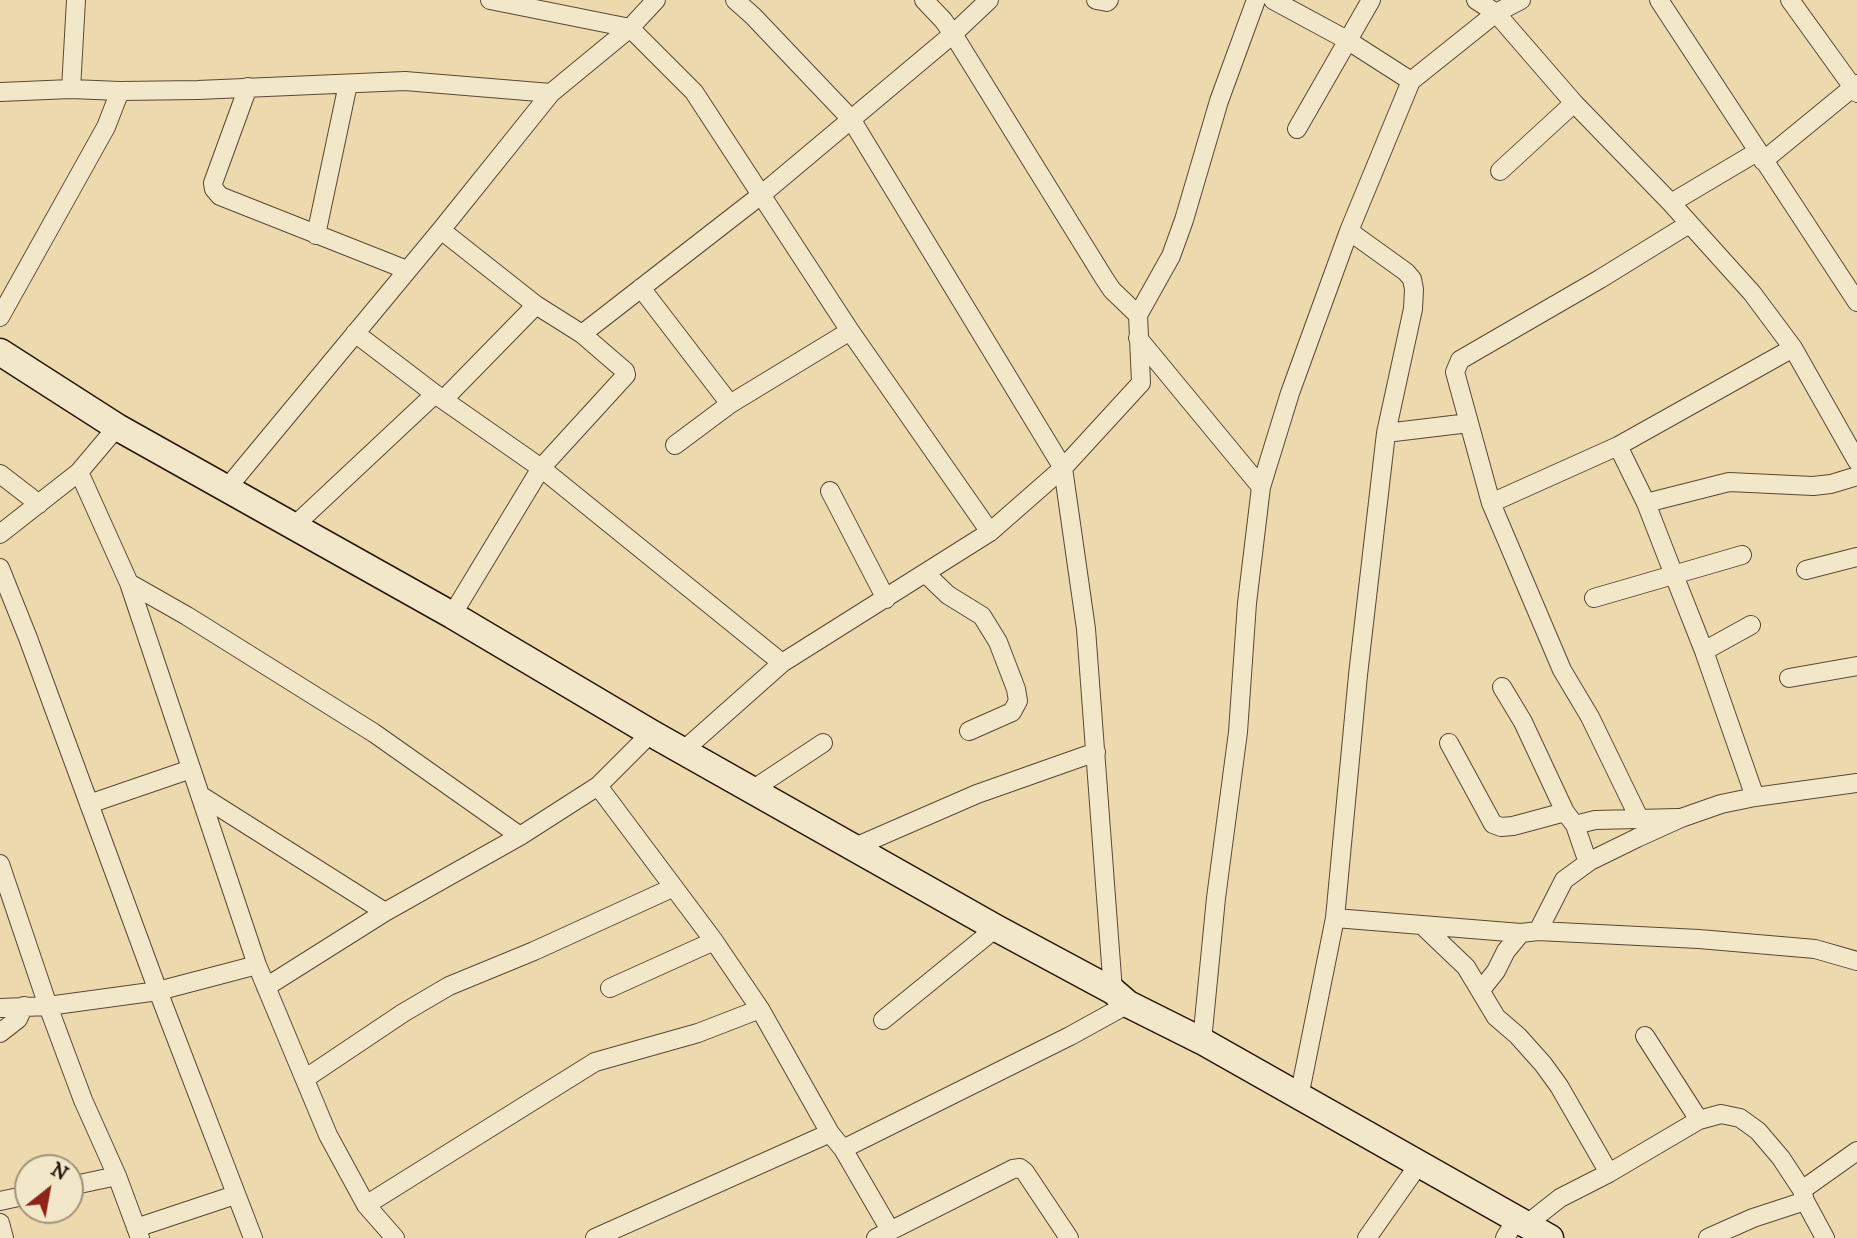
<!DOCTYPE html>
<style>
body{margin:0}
#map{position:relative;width:1857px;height:1238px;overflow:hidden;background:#ecdaae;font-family:"IM FELL DW Pica",serif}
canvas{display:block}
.north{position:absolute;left:14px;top:1154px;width:70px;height:70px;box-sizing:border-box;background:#f3e7ca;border:2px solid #a2947c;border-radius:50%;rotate:31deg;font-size:19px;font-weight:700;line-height:28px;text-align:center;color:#281708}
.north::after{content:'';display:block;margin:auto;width:24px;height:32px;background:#8f2418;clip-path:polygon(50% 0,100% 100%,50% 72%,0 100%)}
</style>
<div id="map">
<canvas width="1857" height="1238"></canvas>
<div class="north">N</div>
</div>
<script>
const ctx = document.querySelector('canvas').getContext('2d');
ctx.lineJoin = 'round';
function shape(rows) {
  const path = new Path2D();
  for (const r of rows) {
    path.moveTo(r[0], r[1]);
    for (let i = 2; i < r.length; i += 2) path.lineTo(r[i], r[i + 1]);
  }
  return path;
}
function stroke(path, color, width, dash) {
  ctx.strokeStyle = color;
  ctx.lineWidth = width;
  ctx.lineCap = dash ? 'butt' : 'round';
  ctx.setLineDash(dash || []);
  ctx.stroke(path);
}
const street = shape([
 [490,0,630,28,694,92,850,331,990,532],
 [735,0,753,16,851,119,1063,468,1086,629,1113,991],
 [924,0,943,20,953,34,1104,278,1112,290,1138,315],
 [1096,0,1107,2,1109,0],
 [1273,0,1347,40,1411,81],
 [1476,0,1496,13,1574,103,1671,203,1752,293,1793,348,1857,461],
 [1659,0,1857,302],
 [1790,0,1857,93],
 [248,87,213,183,214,189,220,196,407,270],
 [71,89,76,0],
 [0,92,71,89,120,91,198,90,405,81,551,93],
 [1297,129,1371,0],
 [1763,161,1857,84],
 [1500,171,1574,103],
 [1671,203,1757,152],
 [441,230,536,305,582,334,761,195,953,34,989,0],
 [316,235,348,84],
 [641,288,730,404],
 [0,317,106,127,120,91],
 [355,333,435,394,541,468,782,663],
 [1138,338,1261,487],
 [444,399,536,305],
 [1386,433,1469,423],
 [675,445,730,404,850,331],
 [1618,446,1646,503,1674,575,1704,651,1755,797],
 [79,472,129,583,257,965,328,1135,366,1205,395,1238],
 [0,474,39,504],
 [228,487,441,230,551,93,630,28,656,0],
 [830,491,886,599],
 [1491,503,1618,446,1793,348],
 [1646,503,1729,482,1813,486,1831,484,1857,476],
 [293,527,435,394],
 [0,534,79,472,117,427],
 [0,568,28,638,158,991,253,1238],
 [1806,570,1857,557],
 [926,574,948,595,982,616,998,642,1016,689,1018,701,1012,712,969,731],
 [129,583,187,616,374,733,520,836],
 [1594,598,1742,555],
 [452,615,541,468,626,375,625,371,582,334],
 [1704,651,1751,625],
 [1789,678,1857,666],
 [1502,687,1523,722,1565,812,1575,825,1585,854,1590,861],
 [1449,743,1493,824,1501,827,1513,826,1565,812],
 [684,750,782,663,990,532,1063,468,1141,383,1138,315,1171,256,1184,220,1219,101,1256,0],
 [598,786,714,941,760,1009,830,1133,843,1149,890,1230],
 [752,790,823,743],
 [200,795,385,912],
 [89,804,191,769],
 [1639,818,1590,717,1562,670,1491,503,1455,372,1460,360,1600,279,1689,224],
 [1575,825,1595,820,1678,818],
 [855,847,977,794,1096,752],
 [0,864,48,1006,83,1100,117,1176,140,1238],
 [1335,918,1521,933,1538,931,1699,939,1815,949,1857,961],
 [1423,926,1466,967,1496,1017,1518,1036,1543,1064,1559,1086,1609,1173],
 [1538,931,1564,880,1590,861,1637,838,1681,818,1721,804,1755,797,1857,783],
 [266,987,385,912,520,836,598,786,651,733],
 [610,988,714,941],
 [1481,990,1496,971,1506,951,1521,933],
 [0,1008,48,1006,158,991,257,965],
 [883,1020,996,928],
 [0,1033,18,1019,24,1006],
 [1645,1036,1699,1120],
 [1202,1041,1216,898,1238,732,1247,603,1261,487,1290,393,1349,231,1411,81,1496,13,1521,0],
 [306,1078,403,1013,449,986,534,951,672,888],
 [1299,1097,1335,918,1358,675,1386,433,1413,309,1414,289,1412,279,1406,272,1349,231],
 [843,1149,1070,1036,1128,1004],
 [70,1186,117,1176],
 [1802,1190,1857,1151],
 [0,1201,28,1195],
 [366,1205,595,1062,698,1033,760,1009],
 [0,1223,4,1238],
 [1527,1224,1560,1198,1609,1173,1699,1120,1721,1114,1740,1118,1758,1131,1781,1158,1802,1190,1805,1201],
 [136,1228,235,1195],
 [595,1238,830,1133],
 [876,1238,1013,1169,1020,1168,1025,1172,1069,1238],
 [1367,1238,1419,1164],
 [1505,1238,1517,1218],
 [1708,1238,1753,1218,1805,1201,1825,1238]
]);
const secondary = shape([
 [0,352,117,427,452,615,651,733,996,928,1113,991,1128,1004,1202,1041,1550,1238]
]);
stroke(street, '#594832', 20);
stroke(secondary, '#281708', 29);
stroke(street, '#f3e7ca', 18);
stroke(secondary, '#f3e7ca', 26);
</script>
